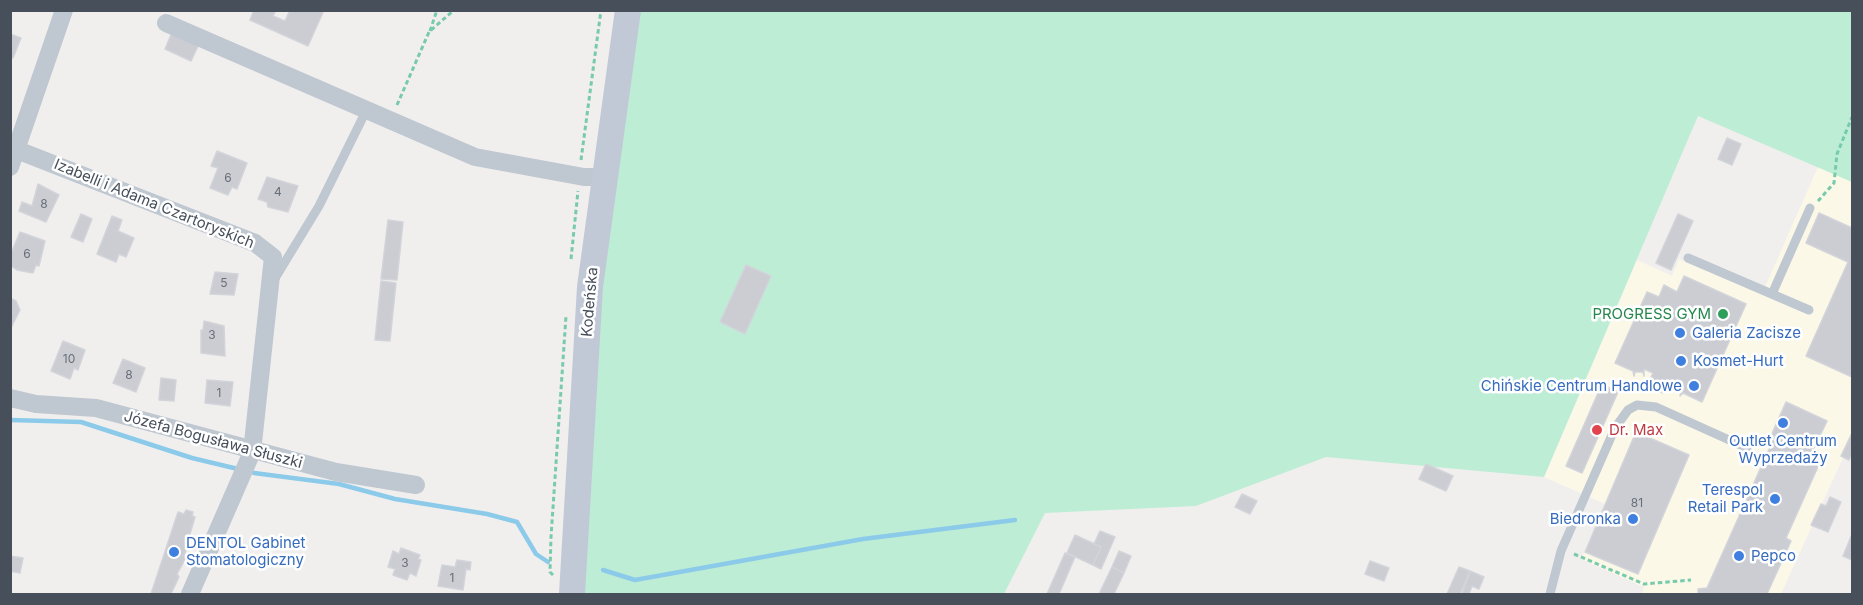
<!DOCTYPE html>
<meta charset="utf-8">
<style>
body{margin:0}
#map{position:relative;width:1863px;height:605px;overflow:hidden;background:#f1efee;font-family:Inter,sans-serif}
canvas{display:block}
.frame{position:absolute;inset:0;border:12px solid #474f5b;pointer-events:none}
</style>
<div id="map">
<canvas width="1863" height="605"></canvas>
<div class="frame"></div>
</div>
<script>
const ctx = document.querySelector('canvas').getContext('2d');
ctx.lineJoin = 'round';
function fill(path, color) {
  ctx.fillStyle = color;
  ctx.fill(path, 'evenodd');
}
function shape(rows) {
  const path = new Path2D();
  for (const r of rows) {
    path.moveTo(r[0], r[1]);
    for (let i = 2; i < r.length; i += 2) path.lineTo(r[i], r[i + 1]);
  }
  return path;
}
function stroke(path, color, width, dash) {
  ctx.strokeStyle = color;
  ctx.lineWidth = width;
  ctx.lineCap = dash ? 'butt' : 'round';
  ctx.setLineDash(dash || []);
  ctx.stroke(path);
}
function write(font, color, halo, rows, align = 'center') {
  ctx.font = font + ' Inter,sans-serif';
  ctx.lineWidth = 5;
  ctx.setLineDash([]);
  ctx.textBaseline = 'middle';
  ctx.strokeStyle = halo;
  ctx.fillStyle = color;
  for (const [text, x, y, turn = 0] of rows) {
    ctx.save();
    ctx.translate(x, y);
    ctx.rotate((+turn || 0) * Math.PI / 180);
    ctx.textAlign = isNaN(turn) ? turn : align;
    if (halo) ctx.strokeText(text, 0, 0);
    ctx.fillText(text, 0, 0);
    ctx.restore();
  }
}
fill(shape([
 [1818,167,1852,182,1852,438,1781,594,1642,594,1644,587,1581,559,1605,504,1544,477,1637,260,1672,276,1679,259,1762,294]
]), '#fbf8e8');
fill(shape([
 [639,11,1852,11,1852,182,1698,116,1544,477,1326,457,1196,506,1045,513,1004,594,584,594,600,302]
]), '#beedd6');
stroke(shape([
 [10,420,81,422,192,458,238,469],
 [254,473,339,484,395,499,487,514,517,522,536,554,548,562],
 [603,570,635,580,863,539,1015,520]
]), '#8ccae9', 4.5);
const building = shape([
 [254,10,276,10,273,16,285,21,290,10,324,10,308,46,250,20,254,10],
 [173,30,200,42,191,61,165,49,173,30],
 [10,34,21,38,13,58,10,57,10,34],
 [1727,138,1741,144,1732,165,1718,159,1727,138],
 [217,151,247,163,237,189,232,187,228,195,210,188,218,168,211,166,217,151],
 [267,177,298,186,288,212,268,207,267,202,258,199,267,177],
 [38,184,59,195,46,222,19,211,22,202,32,206,38,184],
 [1819,213,1852,228,1852,377,1806,356,1848,262,1806,243,1819,213],
 [81,214,92,219,83,242,71,237,81,214],
 [1678,214,1693,221,1671,270,1656,263,1678,214],
 [112,216,122,220,118,231,134,238,126,257,119,254,116,262,97,254,112,216],
 [388,220,403,222,397,280,381,279,388,220],
 [20,232,45,241,39,266,36,265,33,273,17,270,10,265,10,256,20,232],
 [746,265,771,276,745,334,720,322,746,265],
 [215,272,238,274,234,295,210,294,215,272],
 [1684,276,1746,304,1702,402,1683,393,1680,396,1681,392,1676,387,1672,388,1676,384,1668,380,1663,393,1647,386,1653,373,1644,369,1644,376,1643,372,1635,372,1634,376,1633,371,1615,363,1647,292,1659,297,1664,285,1677,292,1684,276],
 [381,281,396,283,390,341,375,340,381,281],
 [10,298,16,301,20,310,11,328,10,298],
 [204,321,224,326,225,356,201,353,201,330,203,330,204,321],
 [63,341,85,350,78,370,74,368,70,379,51,371,63,341],
 [123,359,145,368,136,392,113,383,123,359],
 [161,378,176,380,174,401,159,400,161,378],
 [207,380,233,382,230,406,205,403,207,380],
 [1602,384,1618,392,1582,473,1566,466,1602,384],
 [1786,402,1827,421,1811,455,1821,460,1786,538,1791,541,1767,594,1698,594,1698,589,1707,588,1774,438,1771,436,1786,402],
 [1636,432,1689,455,1638,574,1585,552,1636,432],
 [1852,433,1852,453,1849,460,1841,456,1852,433],
 [1426,464,1453,476,1446,491,1419,479,1426,464],
 [1242,494,1257,501,1250,514,1235,507,1242,494],
 [1830,497,1841,502,1828,532,1811,525,1821,504,1826,506,1830,497],
 [186,510,193,512,192,516,195,517,190,534,192,538,184,555,186,558,177,574,179,577,171,594,151,594,178,512,184,514,186,510],
 [1100,531,1115,537,1101,569,1093,565,1101,547,1094,544,1100,531],
 [1852,534,1852,560,1843,556,1852,534],
 [1075,535,1101,547,1093,565,1067,553,1075,535],
 [401,548,420,555,418,559,421,560,416,576,410,573,407,580,393,575,395,569,388,567,393,551,399,554,401,548],
 [1119,551,1131,556,1124,573,1112,567,1119,551],
 [1065,553,1075,557,1059,594,1047,594,1065,553],
 [10,556,23,558,20,573,10,571,10,556],
 [457,560,471,562,470,570,466,569,463,590,438,586,442,565,455,567,457,560],
 [1370,561,1389,568,1384,581,1365,574,1370,561],
 [1112,567,1124,573,1114,594,1099,594,1112,567],
 [1459,567,1470,571,1460,594,1447,594,1459,567],
 [1470,571,1484,577,1479,589,1472,586,1469,594,1462,594,1470,571]
]);
fill(building, '#cbcdd3');
stroke(building, '#d2d4da', 1.5);
stroke(shape([
 [430,31,437,10],
 [397,105,429,32,454,10],
 [581,160,601,10],
 [1818,201,1834,183,1837,154,1852,117],
 [571,259,578,191],
 [1574,554,1644,584,1691,580],
 [553,575,550,572,551,537,566,316]
]), '#77caac', 3, [4.5, 3]);
stroke(shape([
 [1688,258,1809,310],
 [274,280,319,206,366,111],
 [1772,294,1810,208],
 [1550,594,1561,551,1615,428,1628,410,1637,405,1656,407,1747,448]
]), '#bfc7d0', 9);
stroke(shape([
 [166,23,475,157,584,177,605,177],
 [17,150,255,243,273,257,252,452,190,594],
 [10,167,64,10],
 [10,398,36,404,96,408,336,472,416,485]
]), '#bfc7d0', 18);
stroke(shape([
 [572,594,590,287,628,10]
]), '#c1c9d7', 26);
for (const [x, y, r, color] of [
 [1723,314,6,"#2e9e5b"],
 [1680,333,6,"#3f7fe0"],
 [1681,361,6,"#3f7fe0"],
 [1694,386,6,"#3f7fe0"],
 [1783,423,6,"#3f7fe0"],
 [1597,430,6,"#e0444e"],
 [1775,499,6,"#3f7fe0"],
 [1633,519,6,"#3f7fe0"],
 [174,552,6,"#3f7fe0"],
 [1739,556,6,"#3f7fe0"]
]) {
  const dot = new Path2D();
  dot.arc(x, y, r, 0, 2 * Math.PI);
  ctx.fillStyle = color;
  ctx.fill(dot);
  stroke(dot, '#fff', 2);
}
write('12px', '#686e79', null, [
 ["6",228,178],
 ["4",278,192],
 ["8",44,204],
 ["6",27,254],
 ["5",224,283],
 ["3",212,335],
 ["10",69,359],
 ["8",129,375],
 ["1",219,393],
 ["81",1637,503],
 ["3",405,563],
 ["1",452,578]
]);
write('15px', '#474f5b', '#fff', [
 ["Izabelli i Adama Czartoryskich",154,204,22],
 ["Kodeńska",590,302,-85],
 ["Józefa Bogusława Słuszki",213,440,15]
]);
write('15px', '#27864d', '#fff', [
 ["PROGRESS GYM",1711,314]
], 'right');
write('15px', '#366cbe', '#fff', [
 ["Galeria Zacisze",1692,333],
 ["Kosmet-Hurt",1693,361],
 ["Chińskie Centrum Handlowe",1682,386,"right"],
 ["Outlet Centrum",1783,441,"center"],
 ["Wyprzedaży",1783,458,"center"],
 ["Terespol",1763,490,"right"],
 ["Retail Park",1763,507,"right"],
 ["Biedronka",1621,519,"right"],
 ["DENTOL Gabinet",186,543],
 ["Stomatologiczny",186,560],
 ["Pepco",1751,556]
], 'left');
write('15px', '#be3a42', '#fff', [
 ["Dr. Max",1609,430]
], 'left');
</script>
